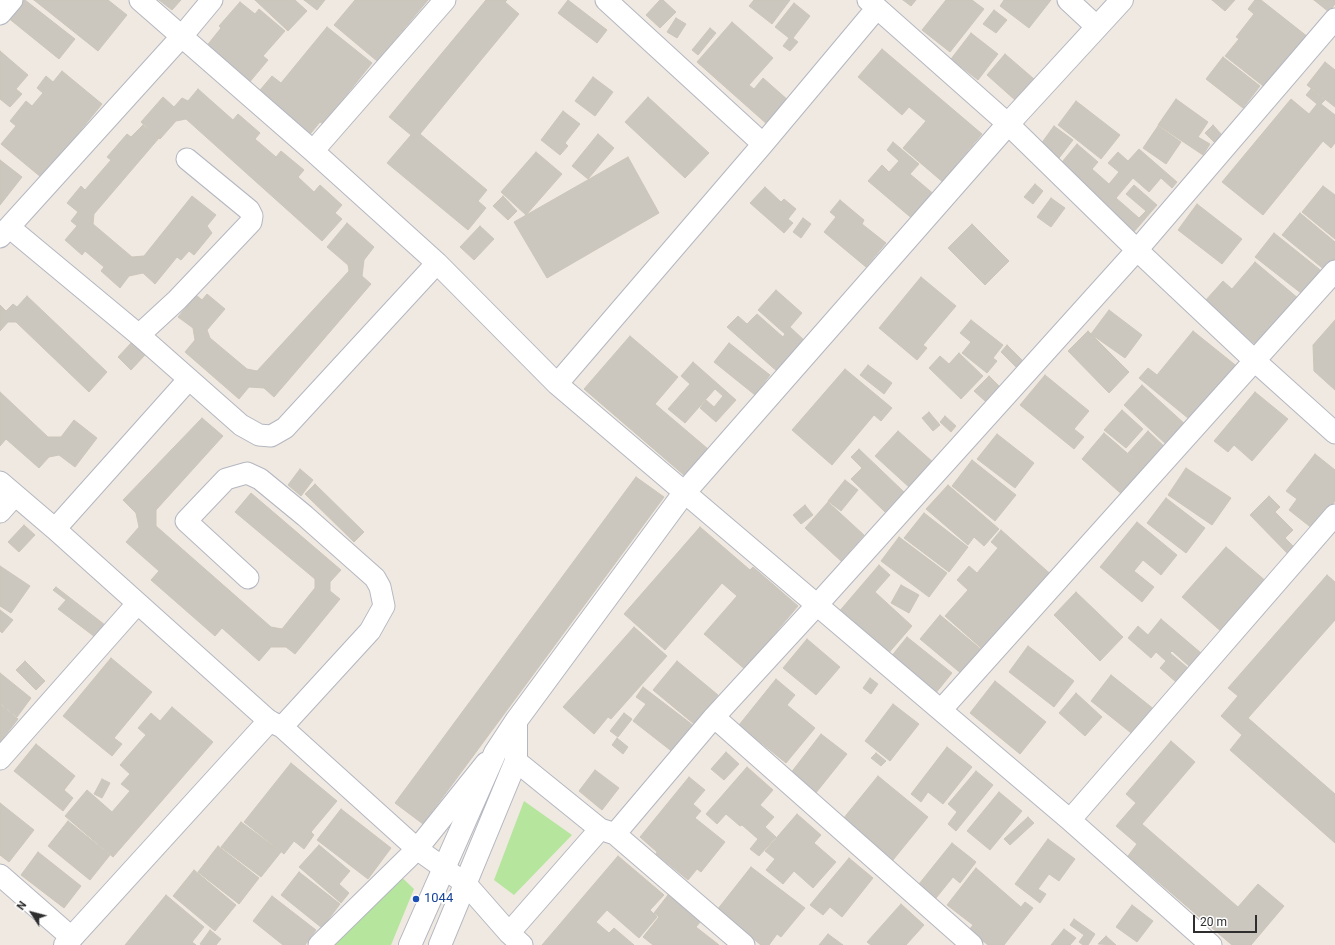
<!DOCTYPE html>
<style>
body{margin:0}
#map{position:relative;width:1335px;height:945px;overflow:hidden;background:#efe9e1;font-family:Roboto,sans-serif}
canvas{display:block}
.north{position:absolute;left:12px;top:893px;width:40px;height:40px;-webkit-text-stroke:3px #fff;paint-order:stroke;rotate:306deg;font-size:11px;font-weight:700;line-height:16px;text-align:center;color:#2e2e2e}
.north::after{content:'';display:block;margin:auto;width:14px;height:18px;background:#2e2e2e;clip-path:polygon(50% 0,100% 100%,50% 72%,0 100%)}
.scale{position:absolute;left:1193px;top:915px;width:64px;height:18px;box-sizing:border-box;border:2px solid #2e2e2e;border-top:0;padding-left:5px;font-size:12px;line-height:14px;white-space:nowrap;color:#2e2e2e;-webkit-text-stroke:3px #fff;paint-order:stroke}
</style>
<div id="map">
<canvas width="1335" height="945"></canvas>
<div class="north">N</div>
<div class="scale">20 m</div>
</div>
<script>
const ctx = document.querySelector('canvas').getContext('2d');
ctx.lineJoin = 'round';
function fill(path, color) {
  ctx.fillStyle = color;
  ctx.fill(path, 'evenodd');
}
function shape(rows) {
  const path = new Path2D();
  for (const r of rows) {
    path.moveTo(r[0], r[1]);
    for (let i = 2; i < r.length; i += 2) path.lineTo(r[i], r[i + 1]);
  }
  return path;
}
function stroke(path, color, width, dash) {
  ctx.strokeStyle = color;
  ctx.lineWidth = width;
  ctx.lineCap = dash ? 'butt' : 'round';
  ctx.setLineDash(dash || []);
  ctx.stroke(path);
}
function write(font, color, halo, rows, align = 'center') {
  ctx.font = font + ' Roboto,sans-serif';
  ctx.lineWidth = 4;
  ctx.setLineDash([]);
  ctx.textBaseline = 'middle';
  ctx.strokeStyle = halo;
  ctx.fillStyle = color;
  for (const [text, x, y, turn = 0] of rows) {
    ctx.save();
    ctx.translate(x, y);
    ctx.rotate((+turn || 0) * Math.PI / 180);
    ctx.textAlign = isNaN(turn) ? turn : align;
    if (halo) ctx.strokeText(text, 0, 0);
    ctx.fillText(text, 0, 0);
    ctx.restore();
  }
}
fill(shape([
 [524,801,572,835,514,895,494,880],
 [393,869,414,889,391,945,324,945]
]), '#b6e59e');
const building = shape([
 [21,0,25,0,75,39,59,59,7,17,21,0],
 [34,0,108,0,127,15,98,51,34,0],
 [159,0,181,0,172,10,159,0],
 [255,0,295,0,307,11,288,31,255,0],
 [304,0,325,0,317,10,304,0],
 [355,0,428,0,377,61,334,25,355,0],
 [486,0,507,0,505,2,519,14,420,134,487,190,478,201,486,208,468,230,387,163,411,135,389,117,486,0],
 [568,0,607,30,597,43,558,13,568,0],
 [660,0,663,0,676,12,660,28,646,15,660,0],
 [754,0,790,0,772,24,749,6,754,0],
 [903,0,916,0,911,6,903,0],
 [946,0,972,0,984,9,950,52,922,30,946,0],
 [1004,0,1051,0,1029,28,1000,6,1004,0],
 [1212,0,1235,0,1225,11,1212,0],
 [1255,0,1261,0,1308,37,1267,89,1225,56,1239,39,1236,37,1254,14,1248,9,1255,0],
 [1314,0,1335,0,1335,4,1329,12,1314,0],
 [240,2,255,14,259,9,285,31,263,56,268,60,248,84,205,48,221,28,219,26,240,2],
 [794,3,810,16,793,38,798,42,790,51,783,46,789,38,775,27,794,3],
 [994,10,1007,20,996,33,983,24,994,10],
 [676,18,686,24,677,38,667,32,676,18],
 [732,22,773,58,749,85,754,89,763,78,789,101,768,125,697,62,732,22],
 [327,27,372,63,323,124,320,122,307,138,255,96,272,76,281,83,327,27],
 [710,28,716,33,698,55,692,50,710,28],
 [971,33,998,54,978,80,951,59,971,33],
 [882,49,982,134,955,166,958,169,945,184,903,148,926,121,909,107,902,115,858,77,882,49],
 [0,51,28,75,16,89,22,94,10,107,0,99,0,51],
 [1005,54,1034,79,1015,100,987,75,1005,54],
 [1223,57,1260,86,1243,108,1206,79,1223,57],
 [1325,62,1335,70,1335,107,1307,85,1325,62],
 [62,71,102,104,42,178,1,144,16,126,10,121,26,101,32,106,43,93,37,88,46,76,53,82,62,71],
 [593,77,613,92,595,116,575,101,593,77],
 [198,89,233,120,238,114,260,133,255,139,276,157,281,151,304,170,298,177,314,192,320,185,342,205,335,213,342,219,322,241,186,119,176,121,160,139,141,122,163,97,174,107,182,98,188,101,198,89],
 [1311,89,1325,100,1321,104,1335,115,1335,143,1331,148,1323,141,1263,215,1222,182,1291,99,1309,114,1317,104,1306,95,1311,89],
 [648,97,709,153,685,178,625,122,648,97],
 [1176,99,1208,122,1198,137,1210,144,1203,155,1158,125,1176,99],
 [1076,101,1120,135,1101,159,1058,125,1076,101],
 [563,111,580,124,565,143,568,146,560,155,541,140,563,111],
 [143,125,159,138,94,214,93,224,132,257,144,256,192,196,216,215,207,226,212,233,194,255,189,251,181,260,177,257,155,284,143,273,129,276,120,288,101,271,104,267,85,251,82,255,65,240,77,226,71,221,78,212,67,203,81,186,85,190,111,160,107,157,127,134,131,137,143,125],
 [1213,125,1222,135,1214,142,1205,133,1213,125],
 [1054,126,1073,140,1056,162,1038,148,1054,126],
 [1158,126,1181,142,1166,164,1143,148,1158,126],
 [598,134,614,148,588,179,572,166,598,134],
 [893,142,919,164,910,174,936,196,915,221,868,181,882,165,889,172,899,161,887,150,893,142],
 [1077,144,1098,162,1092,169,1109,184,1119,172,1108,163,1118,152,1128,161,1139,149,1177,182,1172,188,1161,178,1149,192,1133,178,1116,198,1139,218,1146,211,1126,194,1134,185,1157,205,1132,234,1057,168,1077,144],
 [536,152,562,174,526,215,501,192,536,152],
 [628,157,659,213,547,278,514,222,628,157],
 [0,160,22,177,0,205,0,160],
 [1035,184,1043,191,1033,204,1024,197,1035,184],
 [1323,186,1335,195,1335,239,1302,212,1323,186],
 [765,187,781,202,784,199,796,209,788,219,793,223,784,233,750,203,765,187],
 [503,196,517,211,508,220,493,206,503,196],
 [1051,198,1065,208,1051,227,1037,217,1051,198],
 [840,200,864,220,862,224,886,243,866,267,824,232,836,217,830,212,840,200],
 [1197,204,1242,239,1222,264,1178,230,1197,204],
 [1300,213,1335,242,1335,259,1326,271,1282,235,1300,213],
 [803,218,811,224,801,238,793,232,803,218],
 [347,223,374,247,364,260,362,276,371,284,274,397,264,388,249,387,239,399,185,352,195,340,193,328,178,317,196,295,202,300,207,294,225,309,207,330,210,338,247,369,257,371,349,271,348,265,327,247,347,223],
 [972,224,1009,261,985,285,948,248,972,224],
 [480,226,494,239,474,260,460,247,480,226],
 [1274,233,1324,273,1306,297,1255,257,1274,233],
 [1255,262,1299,299,1257,346,1205,301,1223,281,1232,289,1255,262],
 [921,277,956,306,923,345,927,348,917,360,879,328,921,277],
 [776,290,802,313,790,327,806,342,779,373,727,327,738,316,747,324,757,314,783,337,785,334,758,310,776,290],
 [27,296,107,372,89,392,16,322,8,322,0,331,0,305,6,311,13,304,17,307,27,296],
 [1109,310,1142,335,1125,358,1091,334,1109,310],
 [971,320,1003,345,993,358,997,361,987,373,962,353,971,342,960,333,971,320],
 [1335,320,1335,390,1314,371,1313,345,1335,320],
 [1088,331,1129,372,1109,393,1068,351,1088,331],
 [1193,331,1239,368,1194,423,1139,378,1148,368,1157,375,1193,331],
 [630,336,678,377,655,404,708,449,685,476,584,389,630,336],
 [132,342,145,355,131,370,118,357,132,342],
 [729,343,770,375,755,395,714,362,729,343],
 [1007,345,1023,361,1016,367,1001,352,1007,345],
 [959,353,983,376,961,399,929,368,940,356,949,364,959,353],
 [693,362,736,400,716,422,700,408,706,400,714,407,723,396,715,389,685,423,668,409,690,384,681,376,693,362],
 [868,365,892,383,884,394,860,375,868,365],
 [845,369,892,408,881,421,874,415,832,465,792,430,845,369],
 [1045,375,1089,411,1074,429,1084,437,1074,449,1020,405,1045,375],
 [989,376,999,386,985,401,974,391,989,376],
 [1142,385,1186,425,1168,446,1124,405,1142,385],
 [0,392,48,437,61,437,74,420,97,438,75,467,59,455,49,457,39,468,6,439,0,446,0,392],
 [1255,392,1288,419,1252,461,1234,445,1228,452,1214,441,1255,392],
 [1122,410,1143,429,1126,448,1104,430,1122,410],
 [929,412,940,425,933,431,922,418,929,412],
 [945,416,956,426,951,432,940,422,945,416],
 [202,418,223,436,156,510,156,526,271,627,282,629,315,588,315,579,235,512,251,493,341,570,330,582,330,591,340,599,295,654,286,647,271,647,259,661,222,628,215,636,151,580,159,571,126,542,139,527,136,513,123,500,202,418],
 [898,431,934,463,910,488,875,456,898,431],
 [1148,431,1167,449,1148,471,1128,453,1148,431],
 [1104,433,1149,472,1126,498,1082,459,1104,433],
 [997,434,1034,463,1015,488,977,459,997,434],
 [859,449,904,492,885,512,851,479,862,468,851,457,859,449],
 [1315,454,1335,470,1335,501,1313,529,1289,510,1297,499,1286,491,1315,454],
 [972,460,1016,495,995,521,952,486,972,460],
 [1186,468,1231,498,1212,525,1168,495,1186,468],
 [300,469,313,480,301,496,288,485,300,469],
 [636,477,664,497,423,824,395,803,636,477],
 [845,480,858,490,841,511,828,501,845,480],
 [315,484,364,532,354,542,305,494,315,484],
 [948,485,999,529,984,546,974,537,968,545,926,509,948,485],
 [1269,496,1280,507,1275,512,1293,530,1285,538,1296,549,1290,556,1250,515,1269,496],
 [1166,498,1205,528,1186,553,1147,523,1166,498],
 [828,502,864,535,841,561,805,528,828,502],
 [805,505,813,515,801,524,793,515,805,505],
 [924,513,968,547,949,572,904,538,924,513],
 [1137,522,1177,555,1161,575,1143,560,1134,571,1154,587,1142,602,1100,567,1137,522],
 [24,525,35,535,19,552,8,542,24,525],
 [700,527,750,570,753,567,798,606,771,638,773,640,747,671,704,634,737,596,722,583,665,650,624,614,700,527],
 [1001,530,1055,578,988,654,945,616,968,590,957,580,969,566,977,573,998,548,991,542,1001,530],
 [899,537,947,573,929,597,881,561,899,537],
 [1226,547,1267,582,1223,633,1182,597,1226,547],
 [879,565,890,575,875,592,912,626,886,656,837,614,879,565],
 [0,566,30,586,11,613,0,606,0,566],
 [1327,575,1335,582,1335,620,1248,718,1335,794,1335,843,1230,750,1242,735,1221,716,1238,696,1228,688,1327,575],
 [901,585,919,595,909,613,891,603,901,585],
 [56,587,105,625,95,637,58,609,66,600,53,590,56,587],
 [1076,592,1123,637,1100,661,1054,615,1076,592],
 [0,610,13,620,2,633,0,631,0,610],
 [940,615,983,651,963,675,920,639,940,615],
 [1161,619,1201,653,1189,666,1172,651,1170,653,1188,668,1176,682,1160,668,1166,661,1156,652,1151,658,1128,638,1138,626,1148,635,1161,619],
 [634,627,667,656,611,719,608,717,594,734,563,707,634,627],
 [907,637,952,673,935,694,890,658,907,637],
 [807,639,840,667,816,695,783,668,807,639],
 [1028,646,1074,681,1054,707,1009,672,1028,646],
 [111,658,152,692,114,738,122,744,112,756,63,716,111,658],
 [25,661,45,681,36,690,16,670,25,661],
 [677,661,718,695,694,724,653,690,677,661],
 [0,673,31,698,17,717,0,703,0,673],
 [1111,675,1155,710,1135,736,1091,701,1111,675],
 [870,678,878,684,871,694,863,688,870,678],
 [776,679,795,695,787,705,815,728,786,763,739,725,776,679],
 [995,681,1046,722,1020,754,970,713,995,681],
 [643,687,694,726,674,753,633,721,646,704,636,697,643,687],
 [1076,693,1102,717,1085,736,1059,713,1076,693],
 [0,704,18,719,0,742,0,704],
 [893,704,919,724,890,761,865,741,893,704],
 [172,707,213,742,113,857,65,816,87,790,112,812,130,791,121,784,130,774,120,765,146,735,138,728,151,713,160,721,172,707],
 [624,713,632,719,618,737,610,731,624,713],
 [821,734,847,754,815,794,790,774,821,734],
 [617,738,628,747,623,754,612,745,617,738],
 [1171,741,1195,762,1142,824,1238,907,1258,884,1284,906,1251,945,1232,945,1128,856,1137,844,1116,826,1136,803,1126,794,1171,741],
 [36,744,75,776,64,790,73,798,63,811,14,771,36,744],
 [947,747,972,767,943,804,928,792,921,802,911,794,947,747],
 [726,752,739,764,724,780,711,769,726,752],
 [876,753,886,761,881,766,871,758,876,753],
 [291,763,337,801,311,832,314,835,304,849,294,841,284,854,244,822,291,763],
 [747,767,773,790,760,805,774,817,765,827,776,837,759,856,750,849,758,839,742,825,740,826,726,814,717,824,706,814,747,767],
 [595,770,619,788,602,810,579,791,595,770],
 [976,771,993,785,956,831,948,824,957,812,948,804,976,771],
 [878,776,928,817,893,860,843,819,878,776],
 [689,777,705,790,693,804,701,811,695,818,725,842,701,872,697,869,688,880,656,854,657,852,640,837,689,777],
 [102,779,110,783,102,798,94,794,102,779],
 [999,792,1022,811,990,850,967,831,999,792],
 [0,803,34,830,9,862,0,855,0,803],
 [341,809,391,848,368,879,317,840,341,809],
 [797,814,821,835,814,843,836,862,813,888,794,871,783,884,766,870,775,859,765,851,797,814],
 [1028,817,1034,823,1010,845,1004,839,1028,817],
 [68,821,110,855,90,880,48,846,68,821],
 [241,822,281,852,261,877,221,847,241,822],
 [1048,839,1075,859,1059,881,1049,874,1038,889,1046,894,1040,903,1015,884,1048,839],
 [952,843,976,862,960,883,953,877,936,898,919,884,952,843],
 [319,845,350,871,339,884,349,893,341,903,299,867,319,845],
 [218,846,259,878,239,904,198,872,218,846],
 [38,852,81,886,64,908,21,875,38,852],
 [618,856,664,895,650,910,657,917,639,938,607,910,596,922,609,933,614,928,634,945,542,945,618,856],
 [849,858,873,878,842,917,830,907,823,915,810,905,849,858],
 [751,867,805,908,781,937,777,934,769,945,761,945,717,910,751,867],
 [976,868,1021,907,1025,902,1033,908,1004,945,988,945,969,930,973,925,947,905,976,868],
 [194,870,236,905,215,931,173,896,194,870],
 [299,872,340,904,322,928,281,895,299,872],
 [166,895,204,927,192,942,196,945,125,945,166,895],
 [668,895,701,921,696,927,719,945,653,945,643,937,659,917,654,913,668,895],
 [272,896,316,930,305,945,283,945,253,921,272,896],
 [901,904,924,925,906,945,871,945,867,942,901,904],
 [1132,905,1153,921,1137,942,1116,927,1132,905],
 [1074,919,1095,934,1088,945,1083,945,1079,942,1084,935,1070,925,1074,919],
 [1064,929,1076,938,1070,945,1051,945,1064,929],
 [210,930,221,939,216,945,202,945,200,944,210,930],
 [828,934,843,945,819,945,828,934],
 [1106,936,1116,945,1098,944,1106,936]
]);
fill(building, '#cbc7bf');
stroke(building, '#cbc5ba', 1);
const street = shape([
 [140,0,313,151,437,263,557,384,1070,820,1211,945],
 [606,0,763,144],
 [868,0,1008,124,1137,250,1255,361,1335,433],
 [1068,0,1097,27],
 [0,14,12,0],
 [313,151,445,0],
 [9,227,139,335,241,425,259,435,271,436,285,428,437,263],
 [0,237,182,36,212,0],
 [139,335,177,300,251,222,252,216,249,210,187,159],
 [557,384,763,144,877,8],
 [0,482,55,529,269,721,282,727,417,849,466,884,509,933,522,945],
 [0,512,15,495],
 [55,529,189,379],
 [248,578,186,521,226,479,247,473,260,479,305,516,375,578,380,587,384,606,370,631,282,727],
 [941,710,1335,271],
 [714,717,972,945],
 [0,759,137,604],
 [516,761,600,829],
 [1070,820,1335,515],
 [615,834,744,945],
 [0,875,72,938],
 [509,933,600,829,615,834,714,717,817,605,1137,250,1335,19],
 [319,945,417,849,486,763]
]);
const secondary = shape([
 [65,945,269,721],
 [410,945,495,753,516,721,684,493,1008,124,1122,0],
 [440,945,516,761,516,721]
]);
stroke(street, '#b4b7c1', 23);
stroke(secondary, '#b4b7c1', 24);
stroke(street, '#fff', 21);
stroke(secondary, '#fff', 22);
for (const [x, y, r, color] of [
 [416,899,4,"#1a4fb4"]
]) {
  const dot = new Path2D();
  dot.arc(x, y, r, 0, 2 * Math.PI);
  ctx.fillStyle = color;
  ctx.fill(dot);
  stroke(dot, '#fff', 1.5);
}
write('13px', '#164399', '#fff', [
 ["1044",424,899]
], 'left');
</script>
